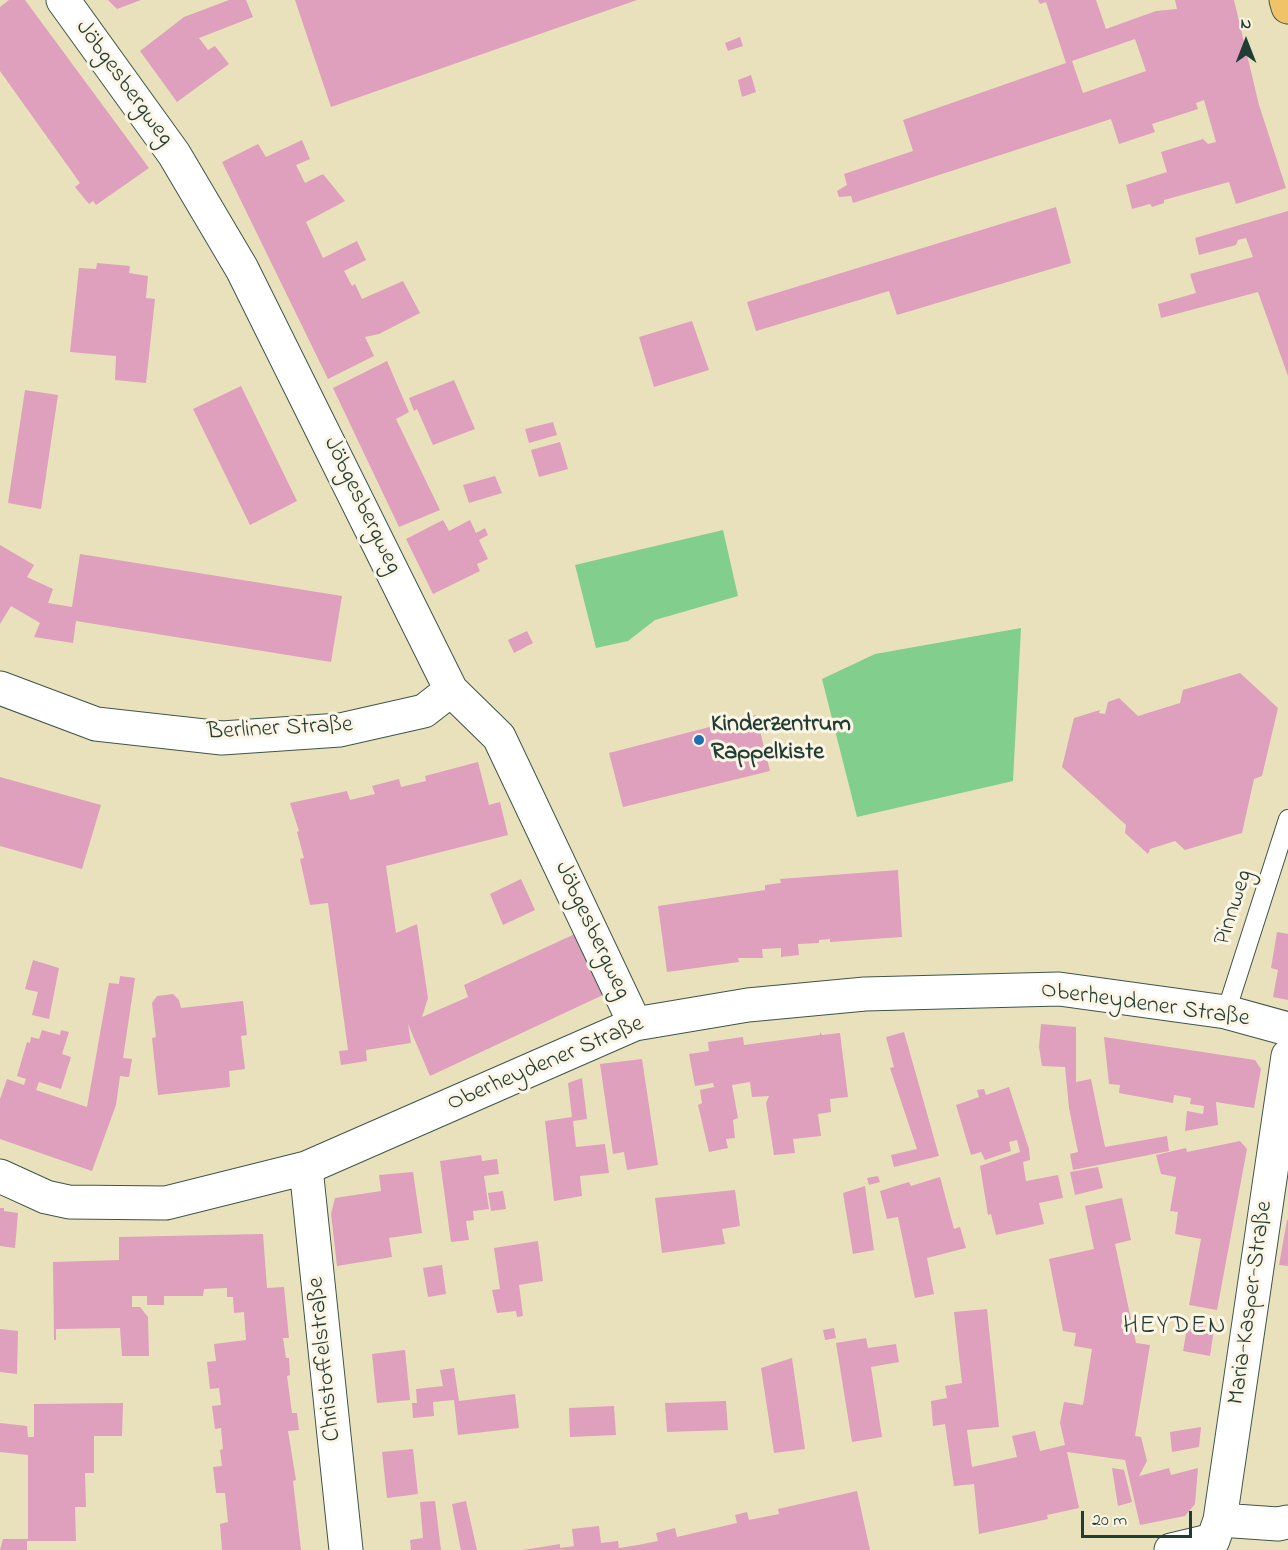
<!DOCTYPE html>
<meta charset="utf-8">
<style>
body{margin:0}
#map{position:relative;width:1288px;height:1550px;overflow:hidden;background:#e9e1bc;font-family:"Indie Flower",sans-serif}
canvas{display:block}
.north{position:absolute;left:1216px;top:12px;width:60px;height:60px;-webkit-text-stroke:4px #fcf5e5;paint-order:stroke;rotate:0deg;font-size:16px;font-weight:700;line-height:24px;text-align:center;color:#1f3d34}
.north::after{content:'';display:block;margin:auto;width:21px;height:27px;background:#1f3d34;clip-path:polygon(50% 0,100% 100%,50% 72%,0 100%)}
.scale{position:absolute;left:1081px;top:1511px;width:111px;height:27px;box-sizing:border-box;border:3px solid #1f3d34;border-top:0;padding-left:8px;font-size:18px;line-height:21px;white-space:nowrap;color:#1f3d34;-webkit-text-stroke:4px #fcf5e5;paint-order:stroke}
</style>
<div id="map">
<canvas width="1288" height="1550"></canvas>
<div class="north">N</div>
<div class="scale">20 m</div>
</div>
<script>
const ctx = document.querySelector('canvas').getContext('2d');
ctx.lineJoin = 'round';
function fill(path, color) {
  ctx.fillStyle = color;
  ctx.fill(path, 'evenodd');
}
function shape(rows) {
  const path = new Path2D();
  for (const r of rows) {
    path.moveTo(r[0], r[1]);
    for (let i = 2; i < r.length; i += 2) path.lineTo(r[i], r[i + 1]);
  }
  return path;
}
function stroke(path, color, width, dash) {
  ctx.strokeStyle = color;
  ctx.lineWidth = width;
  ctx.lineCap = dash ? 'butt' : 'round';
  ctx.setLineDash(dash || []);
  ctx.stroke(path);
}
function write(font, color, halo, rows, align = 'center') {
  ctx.font = font + ' "Indie Flower",sans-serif';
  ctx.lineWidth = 6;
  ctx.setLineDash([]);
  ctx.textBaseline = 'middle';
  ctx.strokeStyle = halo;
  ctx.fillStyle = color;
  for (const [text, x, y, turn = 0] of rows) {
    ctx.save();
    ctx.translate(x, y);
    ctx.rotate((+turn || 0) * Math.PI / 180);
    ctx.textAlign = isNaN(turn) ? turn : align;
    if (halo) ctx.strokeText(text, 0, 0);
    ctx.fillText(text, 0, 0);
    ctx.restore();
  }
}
fill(shape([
 [723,530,738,596,655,620,628,641,596,648,575,565],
 [1021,628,1013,781,857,817,822,679,875,654]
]), '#81ce8d');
fill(shape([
 [9,0,25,0,149,168,96,205,93,201,89,204,75,187,80,183,0,71,0,7],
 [108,0,141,0,117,9],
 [229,0,246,0,253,17,199,38,208,50,215,46,229,64,177,102,140,51,184,17],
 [295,0,637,0,331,107],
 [1038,0,1096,0,1106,29,1156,11,1177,9,1175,0,1234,0,1259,105,1286,188,1236,204,1229,182,1164,200,1164,203,1152,207,1150,204,1132,209,1126,185,1167,172,1161,152,1203,139,1208,144,1216,142,1204,100,1196,103,1198,109,1152,124,1155,132,1119,144,1111,119,853,203,851,196,839,197,837,191,847,185,844,174,913,151,903,120,1066,63,1046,2,1040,4],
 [1135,39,1146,71,1083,93,1072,61],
 [740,37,743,46,728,51,725,43],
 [751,75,756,92,742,97,738,80],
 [302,140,310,159,296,165,305,183,323,174,345,201,306,222,323,258,357,241,366,260,344,271,352,286,355,284,362,299,403,281,420,313,379,334,365,337,374,356,328,379,222,162,258,144,266,157],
 [1056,207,1071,263,897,315,889,291,756,331,747,302],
 [1288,211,1288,376,1258,292,1161,318,1158,304,1196,293,1190,274,1253,257,1246,238,1238,240,1236,245,1199,255,1195,238],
 [97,263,130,266,129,273,148,276,146,298,155,299,146,383,115,380,116,356,70,352,79,268,96,269],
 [692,321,709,370,654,387,639,337],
 [387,361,409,412,396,419,440,510,399,527,333,388],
 [454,380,475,429,433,445,417,409,414,411,409,398],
 [241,386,297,501,250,525,193,409],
 [25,390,58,395,41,509,8,503],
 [553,422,557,435,529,443,525,429],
 [560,442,568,469,539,477,531,450],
 [495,476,502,493,469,503,463,485],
 [443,520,449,531,470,520,476,533,485,528,488,535,479,540,488,559,477,564,480,571,433,594,406,539],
 [0,545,34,565,27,577,53,589,48,603,72,607,80,554,342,596,331,662,76,621,73,643,34,637,40,623,11,606,0,624],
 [527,631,533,643,514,653,508,640],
 [1240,673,1278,708,1262,776,1254,779,1242,833,1185,850,1175,841,1150,849,1148,854,1125,833,1126,825,1062,767,1074,718,1100,710,1099,713,1105,714,1108,702,1119,698,1138,716,1180,703,1183,690],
 [756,715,770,771,623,807,609,753],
 [478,762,489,805,500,802,508,835,386,866,396,933,417,924,428,998,422,1017,468,997,464,985,577,933,605,994,430,1076,408,1024,411,1043,366,1050,367,1061,341,1065,339,1051,348,1050,328,903,310,905,300,859,304,858,297,832,299,831,290,803,347,791,350,800,375,794,372,786,399,779,401,787,426,781,425,776],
 [0,777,101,805,82,869,0,846],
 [898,870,902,937,830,942,830,939,819,940,819,943,798,944,799,955,781,957,781,948,762,949,763,958,738,958,739,962,667,972,658,906,765,890,765,885,781,883,780,879],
 [521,879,535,910,503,925,490,894],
 [1277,932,1288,934,1288,1000,1273,997,1278,970,1271,968],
 [33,960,59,968,49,1019,32,1015,38,992,25,989],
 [120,976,135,978,123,1058,132,1059,129,1077,120,1076,116,1105,92,1171,0,1139,0,1099,7,1079,24,1085,26,1079,17,1076,27,1042,30,1043,31,1037,39,1039,42,1030,60,1035,61,1030,69,1032,62,1054,71,1057,61,1089,39,1082,36,1090,87,1107,109,983,119,984],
 [173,994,179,1000,181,1008,243,1001,247,1035,241,1036,245,1069,229,1071,230,1087,158,1095,152,1038,156,1037,152,1003,157,996],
 [1041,1024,1076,1027,1076,1082,1091,1079,1105,1147,1167,1136,1169,1151,1073,1170,1070,1154,1078,1152,1069,1108,1065,1067,1042,1066,1039,1047],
 [820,1032,822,1035,840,1033,848,1097,830,1099,831,1112,818,1114,821,1136,793,1139,795,1153,774,1155,766,1103,769,1096,752,1097,750,1082,732,1085,738,1118,733,1120,735,1138,726,1139,728,1148,709,1152,698,1105,702,1103,700,1090,714,1087,713,1083,695,1086,689,1054,709,1051,708,1042,743,1037,744,1045,820,1035],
 [904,1032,939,1156,894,1167,891,1155,917,1149,890,1068,894,1067,886,1037],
 [1104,1037,1255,1060,1261,1069,1254,1108,1216,1102,1218,1125,1185,1131,1187,1111,1203,1114,1204,1106,1190,1104,1191,1098,1174,1095,1173,1103,1119,1093,1120,1085,1109,1084],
 [642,1059,658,1165,627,1170,624,1152,613,1154,600,1064],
 [582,1078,587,1119,573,1121,576,1147,605,1144,609,1173,580,1176,582,1196,554,1201,545,1121,572,1117,568,1083],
 [1009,1087,1029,1149,1030,1160,1023,1162,1026,1181,1058,1175,1063,1198,1039,1203,1044,1224,996,1235,991,1214,988,1215,980,1166,1020,1152,1017,1140,1009,1142,1011,1151,985,1160,981,1152,971,1155,956,1105,979,1097,977,1090,984,1089,986,1095],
 [1240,1141,1247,1149,1217,1310,1189,1305,1201,1239,1175,1234,1178,1212,1170,1211,1176,1177,1161,1174,1156,1155,1186,1148,1187,1152],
 [481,1155,482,1161,497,1159,499,1174,484,1176,489,1209,473,1211,474,1220,466,1221,469,1240,451,1242,440,1161],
 [1098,1167,1103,1188,1075,1195,1070,1172],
 [413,1172,422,1233,389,1238,392,1257,337,1266,331,1214,335,1198,381,1191,379,1175],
 [878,1176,880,1182,869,1185,867,1178],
 [940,1177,954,1229,960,1227,966,1248,927,1258,934,1294,915,1298,898,1217,887,1219,880,1191,909,1182,911,1186],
 [865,1186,874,1250,853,1254,843,1193],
 [735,1190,740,1226,722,1229,725,1244,662,1253,655,1198],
 [503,1191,506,1209,491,1211,488,1193],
 [1122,1198,1131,1240,1115,1244,1136,1343,1150,1345,1135,1436,1141,1437,1147,1461,1139,1476,1169,1468,1171,1475,1198,1468,1195,1504,1185,1516,1140,1525,1125,1460,1067,1452,1079,1508,1047,1515,1048,1519,979,1534,974,1484,954,1486,945,1424,933,1426,931,1401,947,1398,945,1386,962,1383,954,1312,987,1309,999,1427,967,1430,972,1467,1017,1457,1012,1436,1035,1431,1040,1451,1065,1445,1060,1423,1064,1402,1083,1405,1092,1349,1074,1346,1076,1333,1063,1331,1049,1259,1094,1249,1085,1206],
 [0,1208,4,1208,4,1211,18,1213,15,1248,0,1246],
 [1287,1220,1288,1220,1288,1266,1279,1265],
 [263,1234,267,1288,284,1287,289,1338,283,1338,286,1358,289,1358,290,1375,287,1376,292,1413,297,1413,299,1430,288,1431,296,1480,293,1481,301,1550,222,1550,220,1524,228,1522,225,1493,216,1493,213,1467,222,1466,220,1450,223,1449,221,1428,215,1429,212,1406,221,1405,219,1388,210,1389,207,1362,216,1361,214,1344,246,1340,244,1312,234,1313,233,1297,227,1297,227,1288,204,1289,203,1296,164,1296,164,1305,147,1305,147,1296,132,1296,132,1307,140,1307,148,1317,149,1356,122,1356,120,1328,56,1329,56,1340,54,1340,53,1262,119,1260,119,1237],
 [538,1241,543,1281,519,1285,523,1316,517,1317,516,1311,497,1313,492,1290,500,1289,494,1248],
 [442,1265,446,1294,428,1297,423,1268],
 [1188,1323,1214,1329,1210,1356,1183,1351],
 [834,1328,836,1338,825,1340,823,1330],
 [0,1329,18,1331,17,1374,0,1372],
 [866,1338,868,1348,896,1344,899,1362,871,1367,882,1437,852,1442,836,1343],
 [405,1350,410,1400,377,1403,372,1354],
 [792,1358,805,1449,774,1453,761,1368],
 [454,1368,459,1401,515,1394,519,1428,458,1435,454,1400,433,1402,434,1416,413,1418,412,1403,417,1403,416,1389,443,1386,440,1370],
 [726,1401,728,1430,667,1432,665,1403],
 [123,1403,122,1436,94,1436,94,1473,85,1473,86,1507,75,1507,76,1541,27,1541,27,1550,0,1550,3,1539,28,1539,28,1455,0,1452,0,1423,27,1426,28,1437,34,1437,34,1404],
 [614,1406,616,1435,570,1437,569,1408],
 [1201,1427,1199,1447,1172,1452,1170,1432],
 [413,1449,418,1494,387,1498,382,1452],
 [1112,1468,1124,1470,1132,1502,1118,1506],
 [857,1491,870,1550,523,1550,560,1544,560,1548,574,1546,572,1529,599,1526,601,1543,618,1541,619,1548,638,1545,658,1541,656,1533,675,1528,677,1537,737,1523,735,1515,747,1512,749,1520,779,1514,778,1509],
 [435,1501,441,1550,411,1550,410,1540,423,1538,420,1502],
 [466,1501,467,1506,477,1550,461,1550,460,1546,452,1504]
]), '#dea0bd');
const lane = shape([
 [1226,1012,1288,819]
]);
const street = shape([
 [63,0,174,154,242,269,451,690,499,737,635,1024],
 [0,688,96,724,222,738,340,730,424,711,451,690],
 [306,1168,346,1550],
 [0,1176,46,1197,69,1202,166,1203,306,1168,635,1024,748,1005,865,994,1059,989,1226,1012,1288,1029],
 [1220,1520,1278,1524,1288,1522],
 [1171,1550,1213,1540,1220,1520,1288,1056]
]);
const primary = shape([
 [1286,0,1288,7]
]);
stroke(lane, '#3d5648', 20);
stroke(street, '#3d5648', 35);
stroke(primary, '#3d5648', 35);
stroke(lane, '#fff', 18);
stroke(street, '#fff', 33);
stroke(primary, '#f1c369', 33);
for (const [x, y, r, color] of [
 [699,740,6,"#1f6fb2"]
]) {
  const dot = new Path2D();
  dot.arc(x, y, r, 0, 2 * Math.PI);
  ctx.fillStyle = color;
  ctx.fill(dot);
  stroke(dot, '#fcf5e5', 2);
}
write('24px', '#1f3d34', '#fcf5e5', [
 ["Jöbgesbergweg",123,84,54],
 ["Jöbgesbergweg",361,506,64],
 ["Berliner Straße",280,730,-3],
 ["Pinnweg",1235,908,-72],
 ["Jöbgesbergweg",591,931,65],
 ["Oberheydener Straße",1145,1006,8],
 ["Oberheydener Straße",546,1065,-23],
 ["Maria-Kasper-Straße",1252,1303,-82],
 ["Christoffelstraße",326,1359,-96]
]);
write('bold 24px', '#1f3d34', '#fcf5e5', [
 ["Kinderzentrum",711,726],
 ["Rappelkiste",711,754]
], 'left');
ctx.letterSpacing = '1.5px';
write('26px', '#1f3d34', '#fcf5e5', [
 ["HEYDEN",1175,1328]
]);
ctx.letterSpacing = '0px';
</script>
